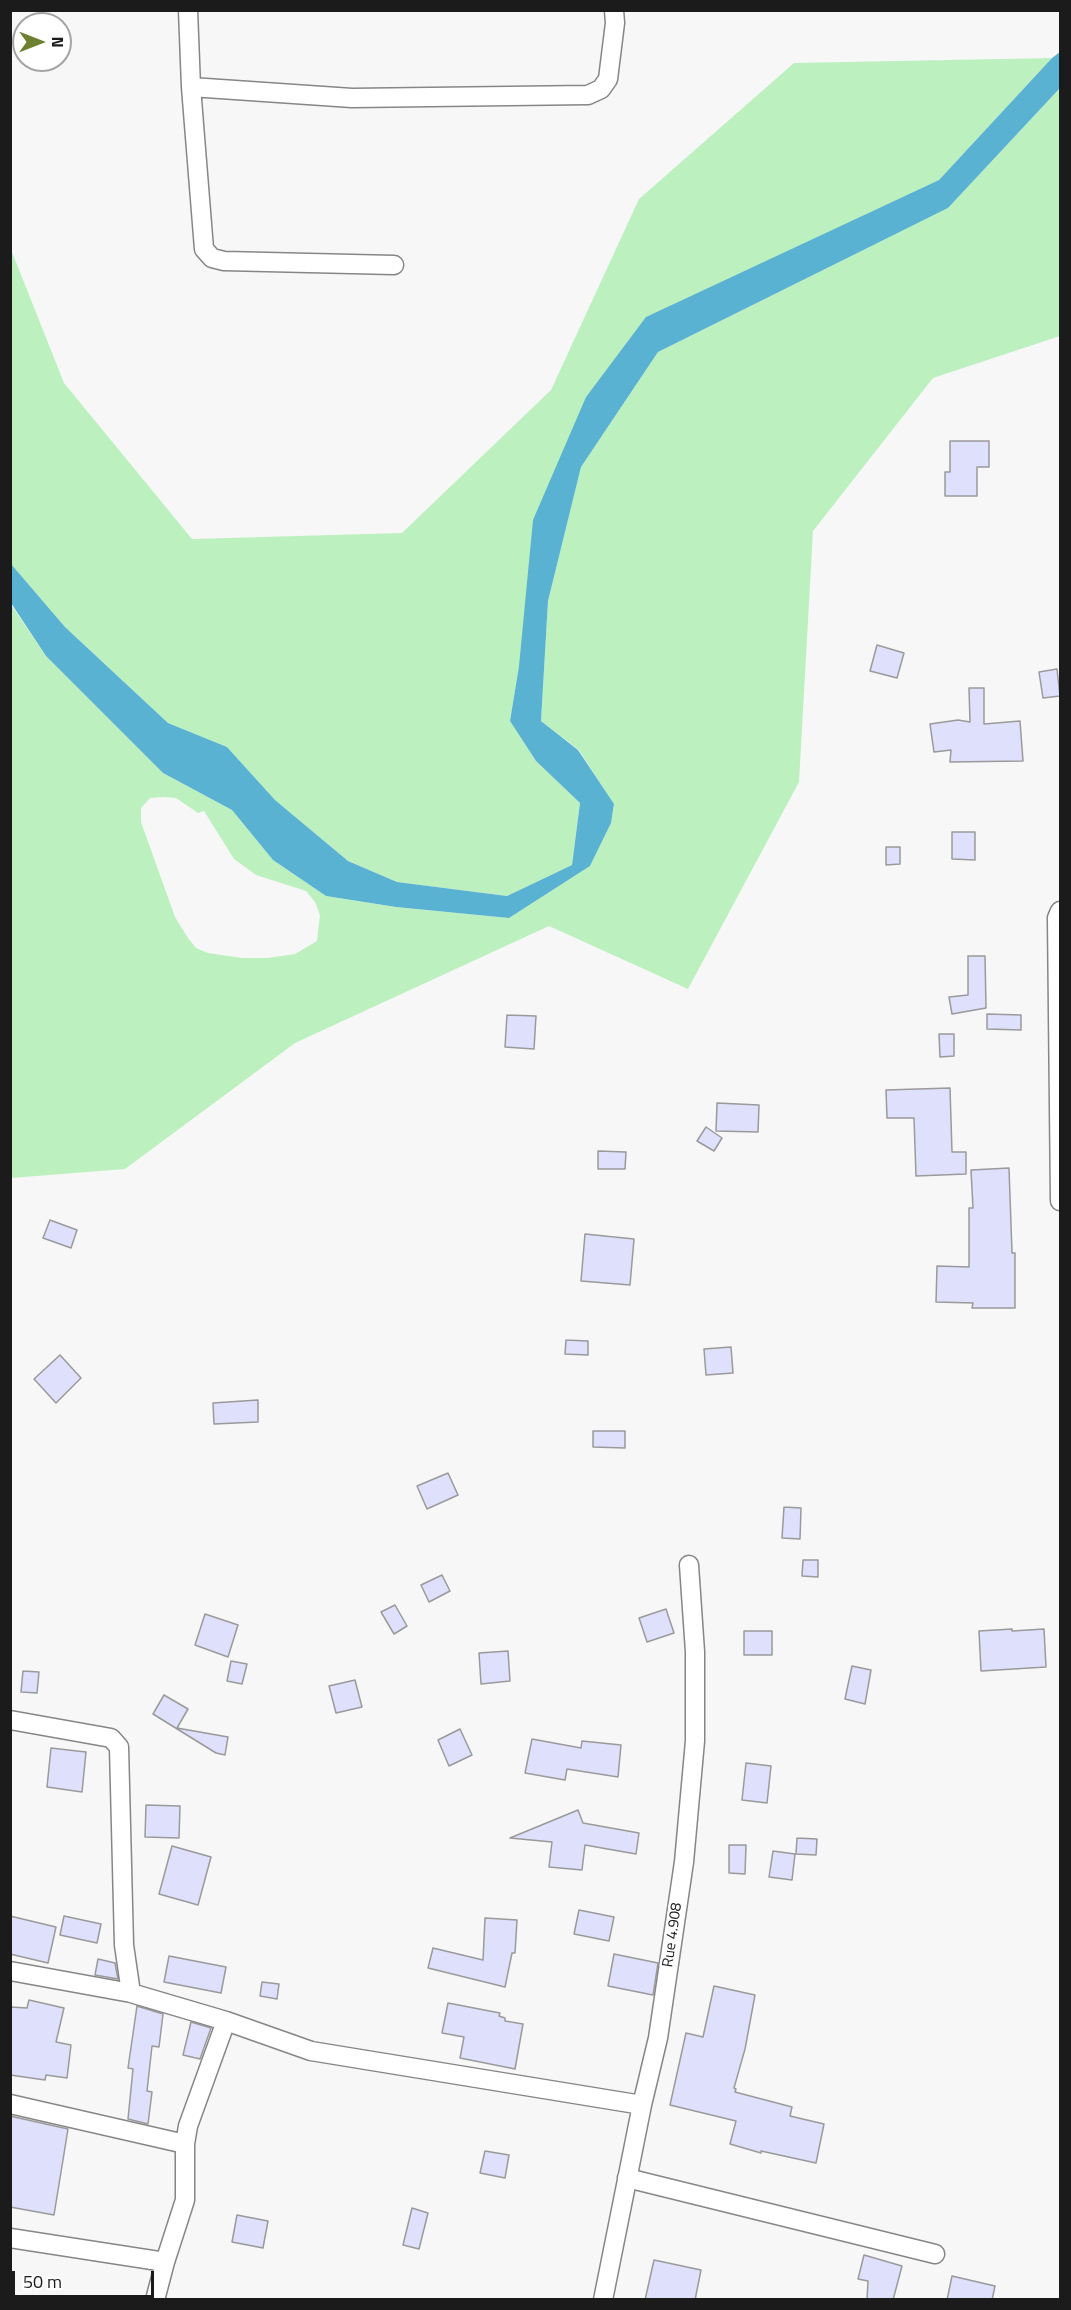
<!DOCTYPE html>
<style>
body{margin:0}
#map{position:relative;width:1071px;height:2310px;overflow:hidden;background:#f7f7f8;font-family:"Titillium Web",sans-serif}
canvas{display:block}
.frame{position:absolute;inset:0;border:12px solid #1b1b1c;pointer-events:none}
.north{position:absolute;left:12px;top:12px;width:60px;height:60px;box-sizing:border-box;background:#fff;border:2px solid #a4a4a4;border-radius:50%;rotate:90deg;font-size:16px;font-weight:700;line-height:24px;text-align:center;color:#1b1b1c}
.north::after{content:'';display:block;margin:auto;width:21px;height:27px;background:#6d8030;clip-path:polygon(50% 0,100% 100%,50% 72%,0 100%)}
.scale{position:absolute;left:12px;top:2271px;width:142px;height:27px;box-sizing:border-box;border:3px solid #1b1b1c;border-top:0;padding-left:8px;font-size:18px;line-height:21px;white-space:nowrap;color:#1b1b1c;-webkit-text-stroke:4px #fff;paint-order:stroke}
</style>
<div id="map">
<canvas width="1071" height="2310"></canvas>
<div class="frame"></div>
<div class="north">N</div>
<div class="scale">50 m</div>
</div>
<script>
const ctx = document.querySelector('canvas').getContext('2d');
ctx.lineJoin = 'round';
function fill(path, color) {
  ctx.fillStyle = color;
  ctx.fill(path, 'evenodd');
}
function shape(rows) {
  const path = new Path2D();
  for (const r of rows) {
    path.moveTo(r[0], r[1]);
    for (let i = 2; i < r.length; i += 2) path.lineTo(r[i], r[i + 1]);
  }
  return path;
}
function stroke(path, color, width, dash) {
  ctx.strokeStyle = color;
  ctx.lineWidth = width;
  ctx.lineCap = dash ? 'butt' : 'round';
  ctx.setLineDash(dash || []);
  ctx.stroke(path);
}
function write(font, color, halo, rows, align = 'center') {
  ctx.font = font + ' "Titillium Web",sans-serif';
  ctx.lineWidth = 4.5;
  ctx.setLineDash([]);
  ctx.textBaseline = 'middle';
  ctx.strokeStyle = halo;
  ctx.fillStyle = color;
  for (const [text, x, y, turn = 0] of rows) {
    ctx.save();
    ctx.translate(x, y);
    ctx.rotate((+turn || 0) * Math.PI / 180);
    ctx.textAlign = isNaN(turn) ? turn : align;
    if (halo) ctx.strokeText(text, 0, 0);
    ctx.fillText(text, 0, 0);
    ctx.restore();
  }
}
fill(shape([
 [1052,58,939,180,647,317,586,397,519,666,510,721,536,761,580,803,572,865,507,896,397,882,348,861,275,800,227,747,168,723,65,627,11,564,10,247,64,383,192,539,402,533,551,390,639,199,794,63],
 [1060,88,1060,336,933,378,813,531,799,782,688,989,549,926,295,1043,125,1169,11,1178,10,603,46,656,163,773,232,810,273,860,326,896,396,907,509,918,590,866,611,823,614,805,579,750,541,721,548,601,581,467,658,352,948,208],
 [163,797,176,798,198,813,204,811,234,859,256,875,306,891,315,902,320,915,317,941,295,954,268,958,242,958,208,953,196,948,188,938,175,917,141,822,141,808,150,798]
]), '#bdf0bf');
fill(shape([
 [1060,52,1060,88,948,208,658,352,581,467,548,601,541,721,578,750,614,804,611,823,590,866,509,918,396,907,326,896,273,860,232,810,163,773,46,656,11,603,11,564,65,627,168,723,227,747,275,800,348,861,397,882,507,896,572,865,580,803,536,761,510,721,519,666,533,520,586,397,646,317,939,180,1052,58]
]), '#59b2d1');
const building = shape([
 [950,441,989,441,989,467,977,467,977,496,945,496,945,472,950,472,950,441],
 [877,645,904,653,897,678,870,671,877,645],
 [1057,669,1060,696,1043,698,1039,672,1057,669],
 [969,688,984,688,984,724,1020,721,1023,761,950,762,951,750,934,752,930,724,958,720,970,722,969,688],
 [952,832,975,832,975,860,952,859,952,832],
 [886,847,900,847,900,864,886,865,886,847],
 [968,956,985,956,986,1008,952,1014,949,997,968,995,968,956],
 [987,1014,1021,1015,1021,1030,987,1029,987,1014],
 [507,1015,536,1016,534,1049,505,1047,507,1015],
 [939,1034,954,1034,954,1056,940,1057,939,1034],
 [950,1088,952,1152,966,1152,966,1174,916,1176,914,1118,887,1118,886,1090,950,1088],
 [717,1103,759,1105,758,1132,716,1131,717,1103],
 [706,1127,722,1138,714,1151,697,1141,706,1127],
 [598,1151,626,1152,625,1169,598,1169,598,1151],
 [1009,1168,1012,1253,1015,1253,1015,1308,972,1308,973,1303,936,1302,937,1266,969,1267,969,1208,973,1208,971,1170,1009,1168],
 [50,1220,77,1230,71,1248,43,1238,50,1220],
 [585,1234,634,1239,630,1285,581,1281,585,1234],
 [566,1340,588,1341,588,1355,565,1354,566,1340],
 [731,1347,733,1373,706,1375,704,1349,731,1347],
 [60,1355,81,1378,56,1403,34,1379,60,1355],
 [258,1400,258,1422,214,1424,213,1403,258,1400],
 [593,1431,625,1431,625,1448,593,1447,593,1431],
 [448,1473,458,1495,427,1509,417,1486,448,1473],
 [784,1507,801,1508,800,1539,782,1538,784,1507],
 [803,1560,818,1560,818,1577,802,1576,803,1560],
 [442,1575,450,1591,429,1602,421,1585,442,1575],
 [395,1605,407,1626,394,1634,381,1612,395,1605],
 [666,1609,674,1633,647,1642,639,1618,666,1609],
 [205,1614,238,1625,228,1657,195,1645,205,1614],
 [1012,1629,1012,1631,1044,1629,1046,1667,981,1671,979,1631,1012,1629],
 [744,1631,772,1631,772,1655,744,1655,744,1631],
 [508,1651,510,1681,481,1684,479,1653,508,1651],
 [231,1661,247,1664,242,1684,227,1681,231,1661],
 [852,1666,871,1670,865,1704,845,1699,852,1666],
 [23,1671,39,1672,37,1693,21,1692,23,1671],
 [355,1680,362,1707,336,1713,329,1686,355,1680],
 [164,1695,188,1709,177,1728,228,1737,225,1755,216,1753,153,1714,164,1695],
 [460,1729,472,1755,449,1766,438,1740,460,1729],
 [532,1739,581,1748,582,1741,621,1745,618,1777,567,1769,565,1780,525,1773,532,1739],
 [51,1748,86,1752,82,1792,47,1787,51,1748],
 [746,1763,771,1766,767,1803,742,1800,746,1763],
 [146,1805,180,1806,179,1838,145,1837,146,1805],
 [578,1810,583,1823,639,1833,636,1854,585,1845,582,1870,549,1867,552,1842,510,1838,578,1810],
 [797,1838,817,1839,816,1855,796,1854,797,1838],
 [729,1845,746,1845,745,1874,729,1873,729,1845],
 [172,1846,211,1857,198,1905,159,1894,172,1846],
 [773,1851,795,1854,792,1880,769,1877,773,1851],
 [579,1910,614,1917,609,1941,574,1934,579,1910],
 [10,1916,56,1927,48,1963,10,1954,10,1916],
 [64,1916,101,1924,97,1943,60,1935,64,1916],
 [485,1918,517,1920,515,1953,512,1953,505,1987,428,1968,433,1948,483,1960,485,1918],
 [614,1954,658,1963,653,1995,608,1986,614,1954],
 [169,1956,226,1967,221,1993,164,1982,169,1956],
 [98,1959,115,1963,118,1979,95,1975,98,1959],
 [262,1982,279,1984,277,1999,260,1996,262,1982],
 [714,1986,755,1995,745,2049,734,2088,736,2089,735,2092,792,2107,790,2116,824,2124,816,2163,761,2151,761,2153,730,2144,736,2121,670,2105,686,2033,703,2037,714,1986],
 [29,2000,64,2008,56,2042,71,2045,67,2078,46,2075,45,2080,10,2075,10,2007,27,2008,29,2000],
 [448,2003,500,2013,499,2016,505,2018,505,2021,523,2024,515,2069,460,2058,464,2037,442,2033,448,2003],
 [137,2006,163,2014,159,2047,152,2046,147,2091,152,2092,148,2124,128,2119,133,2069,128,2068,137,2006],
 [191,2022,211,2028,200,2059,183,2055,191,2022],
 [10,2116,68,2129,54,2215,10,2207,10,2116],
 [485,2151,509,2155,505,2178,480,2173,485,2151],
 [412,2208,428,2213,419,2249,403,2245,412,2208],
 [237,2215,268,2221,263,2248,232,2242,237,2215],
 [864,2255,902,2266,893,2300,867,2300,868,2281,858,2279,864,2255],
 [654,2260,701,2270,695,2300,645,2300,654,2260],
 [952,2276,995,2286,992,2300,947,2300,952,2276]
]);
fill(building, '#dfe0fc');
stroke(building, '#9a9a9b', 1.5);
const minor = shape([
 [188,10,191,87,204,249,212,258,224,261,394,265],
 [191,87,352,98,588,95,601,89,608,79,615,23,614,10],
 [1060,911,1057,918,1060,1201],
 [10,1720,111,1738,119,1747,124,1945,131,1993],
 [10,1971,131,1993,226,2021,311,2051,642,2105],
 [10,2104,185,2144],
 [627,2178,935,2254],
 [10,2238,165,2262],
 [155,2300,165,2262,185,2200,185,2144,188,2126,226,2021],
 [603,2300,642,2105,658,2038,684,1862,695,1741,695,1652,689,1565]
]);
stroke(minor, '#868687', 21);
stroke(minor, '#fff', 18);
write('15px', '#1b1b1c', '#fff', [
 ["Rue 4.908",673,1935,-82]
]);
</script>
